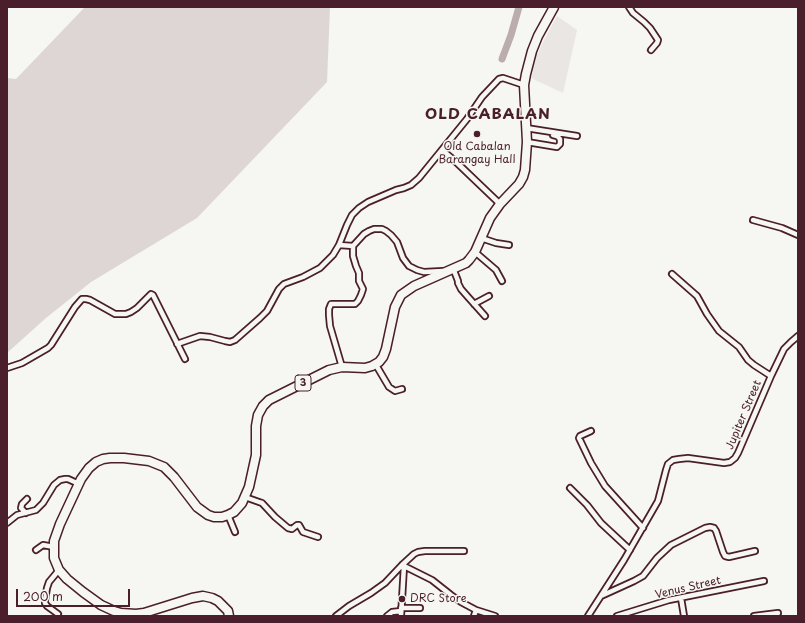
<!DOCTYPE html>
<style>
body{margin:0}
#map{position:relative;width:805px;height:623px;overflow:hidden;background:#f6f6f2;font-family:"Playpen Sans",sans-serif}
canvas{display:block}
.frame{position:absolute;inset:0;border:8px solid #4a1f2b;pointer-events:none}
.scale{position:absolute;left:16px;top:589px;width:114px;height:18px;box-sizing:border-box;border:2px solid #4a1f2b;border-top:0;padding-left:5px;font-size:12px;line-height:14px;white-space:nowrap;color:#4a1f2b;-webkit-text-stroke:3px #f6f6f2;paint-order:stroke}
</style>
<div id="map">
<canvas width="805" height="623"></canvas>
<div class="frame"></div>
<div class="scale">200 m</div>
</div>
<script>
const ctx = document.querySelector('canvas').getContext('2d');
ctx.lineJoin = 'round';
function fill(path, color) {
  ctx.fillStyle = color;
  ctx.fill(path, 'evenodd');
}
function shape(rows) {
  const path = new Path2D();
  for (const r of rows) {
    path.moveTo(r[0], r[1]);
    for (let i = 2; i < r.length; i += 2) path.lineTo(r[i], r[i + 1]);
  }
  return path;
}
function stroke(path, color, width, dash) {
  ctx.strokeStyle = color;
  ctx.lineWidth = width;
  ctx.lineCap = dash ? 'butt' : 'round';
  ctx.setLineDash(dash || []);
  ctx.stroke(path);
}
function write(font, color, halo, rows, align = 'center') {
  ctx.font = font + ' "Playpen Sans",sans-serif';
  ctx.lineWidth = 3;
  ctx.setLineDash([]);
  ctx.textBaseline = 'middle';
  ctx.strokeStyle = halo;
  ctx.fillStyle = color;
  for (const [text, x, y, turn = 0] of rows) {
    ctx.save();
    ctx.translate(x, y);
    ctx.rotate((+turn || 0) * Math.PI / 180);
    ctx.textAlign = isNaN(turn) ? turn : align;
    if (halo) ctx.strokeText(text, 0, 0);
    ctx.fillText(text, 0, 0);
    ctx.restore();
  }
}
fill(shape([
 [557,16,577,30,563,93,531,78,536,58,543,42]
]), '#e9e6e3');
fill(shape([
 [85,7,330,7,327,82,197,218,91,282,46,318,7,353,7,78,16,79]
]), '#ddd6d5');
stroke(shape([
 [502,59,511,35,519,7]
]), '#bbadae', 7);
const street = shape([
 [629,7,633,13,644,22,650,28,658,40,657,43,651,50],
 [526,128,577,136],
 [527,142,557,147,560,144,560,139,557,136,553,135],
 [442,150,454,160,500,204],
 [753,220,782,228,798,235],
 [481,238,496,243,509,245],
 [339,245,353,246],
 [475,252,496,270,502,281],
 [453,268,458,281,458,283,461,289,468,297,485,316],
 [672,274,697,296,707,314,719,331,739,347,748,360,754,365,771,376],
 [474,304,489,296],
 [177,344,200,336,210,337,225,341,230,342,235,340,260,318,267,311,279,289,284,284,303,277,320,268,333,255,339,245,347,225,352,215,359,208,368,202,396,190,404,188,411,185,419,178,467,119,482,97,499,79,503,78,524,85],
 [376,365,389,387,395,391,402,389],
 [342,367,330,326,329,315,329,309,331,304,355,304,358,301,361,295,363,289,359,281,359,273,356,266,353,256,353,246,364,234,369,231,374,229,382,229,386,231,391,235,397,242,403,258,409,266,417,270,424,272,443,271],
 [7,368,22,363,48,348,51,345,75,307,82,299,86,299,90,300,115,314,126,314,131,312,137,308,151,294,153,295,185,359],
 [591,431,580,436,579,438,591,463,605,486,643,528],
 [570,488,587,505,601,523,630,550],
 [245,497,259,502,262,503,275,517,288,528,292,529,297,525,299,525,303,532,318,537],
 [26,513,21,508,22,504,27,499],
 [228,515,235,532],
 [7,523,17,515,36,510,43,503,54,485,60,480,65,479,68,479,79,484],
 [36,550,43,545,54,547],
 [402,565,432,580,451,595,461,602,476,610,495,616],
 [601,596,634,581,643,576,657,558,671,545,705,528,710,527,714,528,716,531,723,552,725,556,729,557,755,551],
 [681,598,684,616],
 [401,608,420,608],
 [58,614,47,606,45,603,45,600,47,588,49,582,59,570],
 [336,616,349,606,371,593,385,583,402,565,414,554,418,552,425,551,464,551],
 [387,616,392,612,401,611],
 [401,616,404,566],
 [474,616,476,610],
 [588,616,624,560,658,501,666,470,668,464,673,460,679,459,688,458,724,463,730,462,735,458,738,453,771,376,784,349,791,342,798,336],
 [617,616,669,600,764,581],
 [754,616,778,613]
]);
const highway = shape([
 [229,616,228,611,218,601,212,598,203,596,192,598,144,613,136,614,121,613,114,611,101,605,83,592,67,579,59,570,54,558,54,541,60,524,81,479,89,468,96,462,103,459,110,458,124,458,149,461,164,467,174,477,197,507,208,515,214,517,222,517,228,515,234,512,242,503,249,487,256,455,256,426,258,415,263,406,269,400,329,370,342,367,365,368,372,366,379,362,383,357,386,349,395,307,401,295,414,286,466,263,469,260,475,252,490,218,500,204,519,184,523,177,525,170,527,142,524,85,526,74,532,51,538,36,554,7]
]);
stroke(street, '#4a1f2b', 8);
stroke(highway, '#4a1f2b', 11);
stroke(street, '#f6f6f2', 4.5);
stroke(highway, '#f6f6f2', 8);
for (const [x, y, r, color] of [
 [477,134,4,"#4a1f2b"],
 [402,599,4,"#4a1f2b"]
]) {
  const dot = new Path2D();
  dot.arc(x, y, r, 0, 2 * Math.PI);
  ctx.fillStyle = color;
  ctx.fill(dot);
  stroke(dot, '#f6f6f2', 1.5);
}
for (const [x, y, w] of [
 [303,383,16]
]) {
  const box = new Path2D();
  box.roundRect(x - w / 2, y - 8, w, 16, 3);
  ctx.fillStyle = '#f6f6f2';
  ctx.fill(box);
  stroke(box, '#4a1f2b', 1);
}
write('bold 10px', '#4a1f2b', null, [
 ["3",303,383]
]);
write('11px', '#4a1f2b', '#f6f6f2', [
 ["Old Cabalan",477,147],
 ["Barangay Hall",477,160],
 ["DRC Store",410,599,"left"]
]);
write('11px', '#4a1f2b', '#f6f6f2', [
 ["Jupiter Street",744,415,-67],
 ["Venus Street",688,588,-13]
]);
ctx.letterSpacing = '1px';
write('bold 15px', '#4a1f2b', '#f6f6f2', [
 ["OLD CABALAN",488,115]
]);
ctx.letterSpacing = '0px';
</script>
